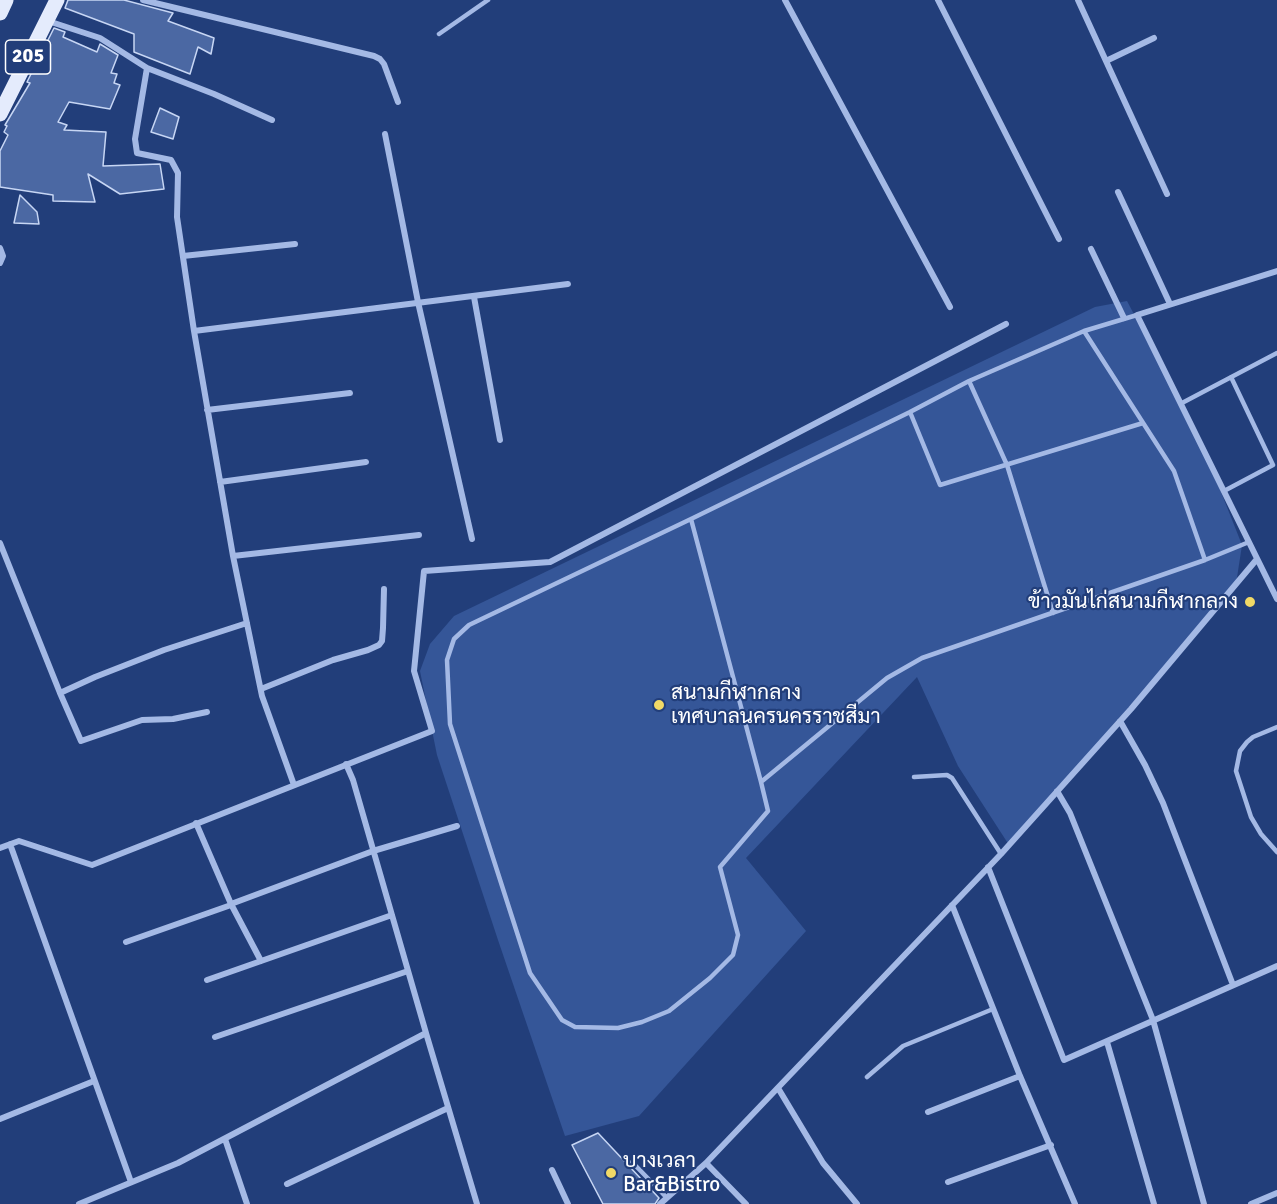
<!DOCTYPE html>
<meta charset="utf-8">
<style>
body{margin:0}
canvas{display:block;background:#223e7a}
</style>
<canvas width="1277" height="1204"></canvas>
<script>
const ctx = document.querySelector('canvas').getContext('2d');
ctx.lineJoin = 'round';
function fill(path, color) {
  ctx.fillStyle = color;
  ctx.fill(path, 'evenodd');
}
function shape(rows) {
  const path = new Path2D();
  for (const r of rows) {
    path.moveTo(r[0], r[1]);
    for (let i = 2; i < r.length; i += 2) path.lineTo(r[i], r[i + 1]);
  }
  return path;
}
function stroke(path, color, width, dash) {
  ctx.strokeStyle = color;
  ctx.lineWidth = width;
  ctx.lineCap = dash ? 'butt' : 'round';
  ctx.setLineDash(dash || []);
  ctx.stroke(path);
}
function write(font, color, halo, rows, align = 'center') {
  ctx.font = font + ' Signika,Sarabun,sans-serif';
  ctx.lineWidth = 4.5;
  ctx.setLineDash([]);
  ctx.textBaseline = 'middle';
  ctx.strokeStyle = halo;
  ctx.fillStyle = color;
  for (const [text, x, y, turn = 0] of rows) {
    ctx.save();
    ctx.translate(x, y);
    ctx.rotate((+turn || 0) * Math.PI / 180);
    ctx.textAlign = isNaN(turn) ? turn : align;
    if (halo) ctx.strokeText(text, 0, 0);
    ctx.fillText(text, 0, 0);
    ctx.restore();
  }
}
fill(shape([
 [1127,301,1202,444,1242,545,1236,584,1009,845,958,766,917,677,746,858,806,931,639,1116,565,1136,498,940,437,755,420,671,430,644,454,616,1095,307]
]), '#355698');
const building = shape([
 [68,0,124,0,173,13,168,21,214,38,211,54,198,47,190,74,134,52,134,34,65,8,68,0],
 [54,28,65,32,63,37,97,52,100,44,118,55,111,73,117,74,114,83,120,85,110,109,69,102,58,122,67,125,64,130,106,132,103,166,160,164,164,189,120,194,88,174,95,202,53,201,53,195,0,187,0,151,8,135,4,132,7,126,5,125,30,83,27,82,54,28],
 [160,108,179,117,173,139,151,132,160,108],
 [20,195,37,212,39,224,14,223,20,195],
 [598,1133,659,1198,655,1204,603,1204,572,1145,598,1133]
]);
fill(building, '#4b68a3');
stroke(building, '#c7d6f4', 1.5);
stroke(shape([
 [439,34,488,0],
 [969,381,1007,465,1053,613],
 [1182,403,1277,353],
 [910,412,940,485,1143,423],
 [1224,491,1273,465,1231,377],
 [691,519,761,782,887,678,922,658,1205,560,1174,471,1084,331],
 [1205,560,1249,542],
 [1277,727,1253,737,1247,742,1240,751,1236,771,1251,817,1261,834,1277,852],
 [914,777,947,775,952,778,1001,854],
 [761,782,768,811,720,867,738,935,733,955,710,978,669,1011,642,1022,618,1028,575,1027,562,1020,530,973,450,724,447,660,454,639,469,625,691,519,910,412,969,381,1084,331,1137,315],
 [867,1077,903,1046,993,1009],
 [632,1162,667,1198]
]), '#a4b9e5', 4.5);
stroke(shape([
 [143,0,374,56,380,59,384,64,398,102],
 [785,0,950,307],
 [938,0,1059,239],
 [1078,0,1167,194],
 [48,21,100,38,147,68,214,94,272,120],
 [1106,61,1154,38],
 [147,68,135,139,137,153,171,160,178,173,177,217,194,331,233,556,262,696,294,785],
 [385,134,418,302,472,539],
 [1118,192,1170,304],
 [0,248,3,256,0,263],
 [1091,249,1124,318],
 [183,256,295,244],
 [1277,271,1137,315,1277,599],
 [474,297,500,440],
 [194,331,568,284],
 [207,410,350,393],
 [220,482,366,462],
 [0,543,60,693,81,741,142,720,173,719,207,712],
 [233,556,419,535],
 [261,689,333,660,368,650,379,645,382,641,383,628,384,589],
 [60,693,95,677,164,650,247,623],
 [1120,721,1145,765,1163,803,1233,985],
 [346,764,353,780,426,1033],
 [1057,791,1070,813,1153,1020,1204,1204],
 [196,823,231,904,261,961],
 [10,844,131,1182],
 [0,848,19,841,92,865,432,731,414,671,424,571,550,562,1006,324],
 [988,867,1064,1060,1277,966],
 [231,904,373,851,457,826],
 [952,905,1020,1076,1075,1204],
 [126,942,231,905],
 [207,980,392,915],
 [215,1037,408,971],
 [1107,1042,1154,1204],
 [778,1088,823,1163,857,1204],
 [928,1112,1020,1076],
 [0,1119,94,1081],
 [225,1139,247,1204],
 [706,1163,746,1204],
 [552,1170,568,1204],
 [948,1182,1051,1145],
 [287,1184,448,1108],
 [79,1204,178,1163,426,1033,477,1204],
 [660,1204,706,1163,1001,854,1131,709,1257,559],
 [1251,1204,1277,1193]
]), '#a4b9e5', 6);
stroke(shape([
 [0,13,6,0],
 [0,114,57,0]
]), '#e4ebfc', 15);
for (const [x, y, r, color] of [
 [1250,602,6,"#f1d966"],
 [659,705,6,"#f1d966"],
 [611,1173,6,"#f1d966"]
]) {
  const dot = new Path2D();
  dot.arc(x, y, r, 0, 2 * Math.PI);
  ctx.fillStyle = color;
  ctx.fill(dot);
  stroke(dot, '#223e7a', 2);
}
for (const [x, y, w] of [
 [28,57,45]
]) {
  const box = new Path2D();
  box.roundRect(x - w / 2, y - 17, w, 34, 4.5);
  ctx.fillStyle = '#223e7a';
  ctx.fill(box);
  stroke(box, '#fff', 1.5);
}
write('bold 20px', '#fff', null, [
 ["205",28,57]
]);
write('21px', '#fff', '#223e7a', [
 ["ข้าวมันไก่สนามกีฬากลาง",1238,602,"right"],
 ["สนามกีฬากลาง",671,693],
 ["เทศบาลนครนครราชสีมา",671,717],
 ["บางเวลา",623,1161],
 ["Bar&Bistro",623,1185]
], 'left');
</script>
